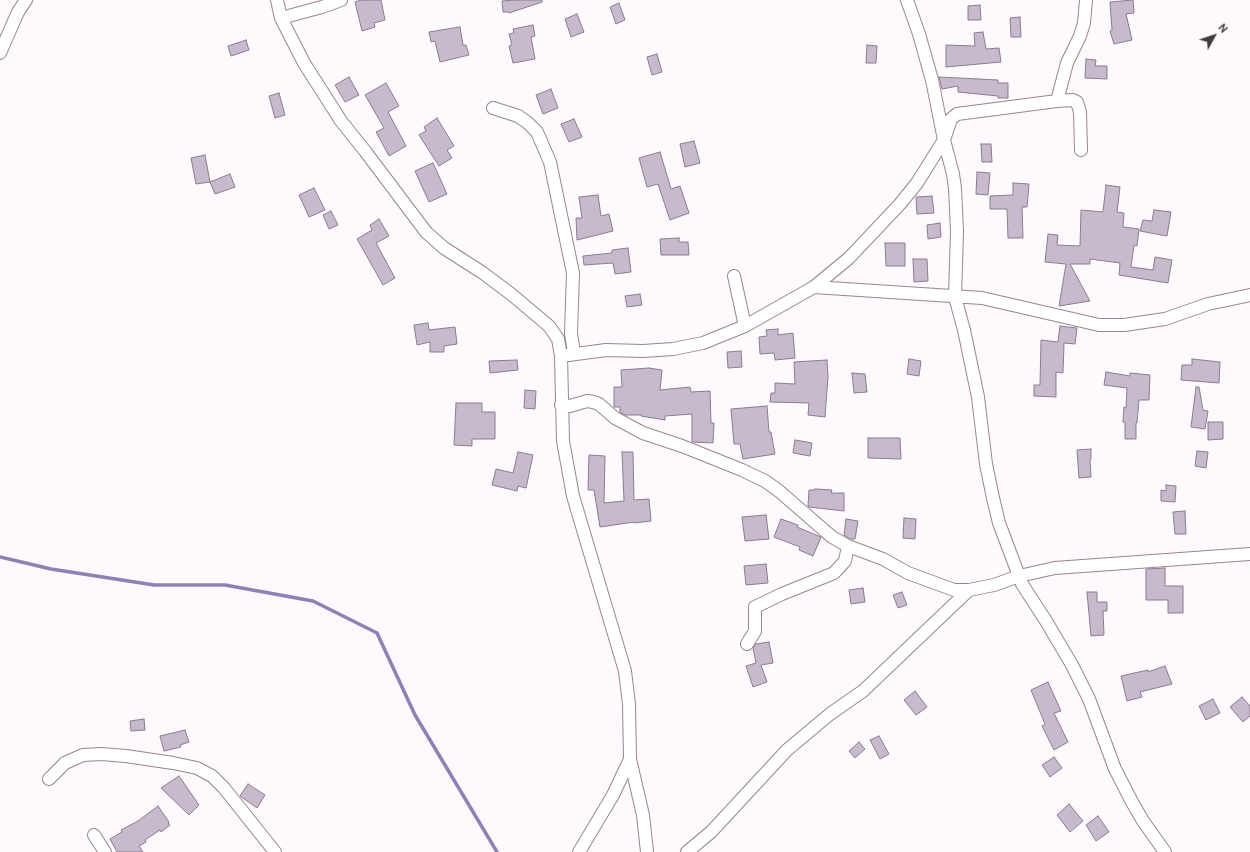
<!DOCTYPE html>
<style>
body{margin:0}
#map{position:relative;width:1250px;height:852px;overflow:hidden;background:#fef9fc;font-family:Cabin,sans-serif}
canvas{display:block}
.north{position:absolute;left:1194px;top:16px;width:40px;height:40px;-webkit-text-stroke:3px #fef9fc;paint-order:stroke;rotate:50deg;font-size:11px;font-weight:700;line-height:16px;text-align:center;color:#41393e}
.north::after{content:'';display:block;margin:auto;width:14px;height:18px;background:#41393e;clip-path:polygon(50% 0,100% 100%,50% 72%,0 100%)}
</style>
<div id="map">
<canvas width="1250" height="852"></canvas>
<div class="north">N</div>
</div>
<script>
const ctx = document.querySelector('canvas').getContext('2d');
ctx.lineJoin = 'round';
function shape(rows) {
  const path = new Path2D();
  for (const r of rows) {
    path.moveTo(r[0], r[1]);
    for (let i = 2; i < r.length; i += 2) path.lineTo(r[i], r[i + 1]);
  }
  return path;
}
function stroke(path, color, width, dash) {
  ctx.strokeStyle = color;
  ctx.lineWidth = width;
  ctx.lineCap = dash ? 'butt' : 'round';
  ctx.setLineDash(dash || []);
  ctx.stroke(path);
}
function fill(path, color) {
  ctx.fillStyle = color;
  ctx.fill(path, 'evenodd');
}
stroke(shape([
 [0,557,51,569,154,585,225,585,313,601,377,633,415,715,497,852]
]), '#8e82b4', 3.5);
const building = shape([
 [361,0,381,0,385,20,374,23,375,27,362,31,355,2,361,0],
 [515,0,542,0,542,2,509,13,509,12,503,12,502,1,515,0],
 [1133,0,1134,13,1126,14,1132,40,1114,44,1110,31,1112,30,1110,2,1133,0],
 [619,3,625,20,616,24,610,7,619,3],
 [980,5,981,20,968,20,968,6,980,5],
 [577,14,584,32,571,37,565,19,577,14],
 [1020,17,1021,37,1011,37,1010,18,1020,17],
 [533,25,535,36,531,37,535,59,513,63,509,46,512,45,509,34,514,33,513,29,533,25],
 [460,27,463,45,466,45,469,55,440,62,435,41,431,42,429,32,460,27],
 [983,32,986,49,999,48,1001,62,946,67,946,45,975,46,974,33,983,32],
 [246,40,249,50,231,56,228,46,246,40],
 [867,45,877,46,876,63,866,63,867,45],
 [657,54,662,72,652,75,647,57,657,54],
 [1086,59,1096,60,1095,66,1107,66,1107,79,1085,78,1086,59],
 [349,77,359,95,345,102,335,85,349,77],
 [939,77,998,80,998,83,1008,83,1008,98,998,98,998,96,958,92,958,86,942,89,939,77],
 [386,83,399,106,388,112,406,146,389,156,376,132,384,128,365,95,386,83],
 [551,89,558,108,543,114,536,95,551,89],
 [279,93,285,115,275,118,269,96,279,93],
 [437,118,454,146,447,150,452,158,439,166,419,135,426,131,424,127,437,118],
 [574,119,582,137,569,142,561,124,574,119],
 [694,141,700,163,685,167,680,144,694,141],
 [981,144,991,144,992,162,982,162,981,144],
 [660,152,671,189,680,186,689,213,670,220,658,184,647,187,639,158,660,152],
 [205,155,210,182,196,184,191,158,205,155],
 [433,163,447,194,429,202,415,171,433,163],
 [977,172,990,173,988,195,976,194,977,172],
 [230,174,235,187,215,194,210,182,230,174],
 [1013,183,1029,184,1027,207,1022,207,1023,238,1008,238,1007,209,990,209,990,196,1013,195,1013,183],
 [1106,185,1120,187,1117,212,1124,213,1123,227,1139,229,1137,246,1134,245,1131,267,1153,270,1155,257,1172,260,1168,283,1119,275,1120,263,1090,259,1090,264,1070,264,1090,301,1059,306,1066,264,1045,262,1048,234,1058,235,1057,245,1080,246,1081,210,1103,212,1106,185],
 [314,188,325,210,309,217,299,195,314,188],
 [598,195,601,216,609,214,613,231,577,240,576,218,582,218,579,197,598,195],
 [932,196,934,213,917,214,916,197,932,196],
 [1154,210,1171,212,1167,236,1140,231,1143,220,1152,221,1154,210],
 [331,211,338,225,329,229,323,215,331,211],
 [379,219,389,236,376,243,395,278,383,285,357,239,372,230,370,225,379,219],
 [940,223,941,237,928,239,927,225,940,223],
 [679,238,679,242,688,242,689,255,661,255,660,239,679,238],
 [885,243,905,243,905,266,886,266,885,243],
 [628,248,631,272,615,274,613,263,584,265,583,256,612,253,612,250,628,248],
 [913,259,927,259,928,281,914,282,913,259],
 [640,294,642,305,627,307,625,296,640,294],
 [428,323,429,330,455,327,457,344,444,346,444,352,430,352,430,342,417,345,414,325,428,323],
 [1060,326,1077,328,1075,344,1064,343,1063,373,1056,372,1056,397,1034,396,1034,385,1040,385,1041,340,1058,342,1060,326],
 [778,329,778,335,793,333,795,358,775,360,774,353,760,354,759,337,767,336,766,330,778,329],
 [741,351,742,367,728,368,727,352,741,351],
 [909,359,921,361,919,376,907,374,909,359],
 [1192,359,1220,362,1219,383,1181,380,1182,365,1192,365,1192,359],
 [517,360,518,370,490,373,489,361,517,360],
 [827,360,828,377,825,417,808,415,809,403,770,402,771,393,775,393,775,383,795,384,794,362,827,360],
 [649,368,662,370,660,390,690,387,691,392,710,391,711,423,714,423,713,443,692,442,692,414,665,416,665,420,641,416,641,415,625,415,620,412,620,407,614,407,614,387,622,387,621,370,649,368],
 [1106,372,1130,376,1130,373,1150,375,1149,400,1139,400,1137,423,1136,423,1136,439,1125,439,1125,422,1123,422,1124,407,1126,408,1127,388,1104,385,1106,372],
 [852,373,865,374,867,392,854,393,852,373],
 [1196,387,1199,387,1203,410,1208,411,1205,429,1191,427,1196,387],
 [525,390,536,391,535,409,524,408,525,390],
 [456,403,482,403,482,412,495,412,495,439,472,439,472,446,454,445,456,403],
 [767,406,769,432,771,432,775,454,743,459,740,444,734,444,731,409,767,406],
 [1208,422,1223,422,1223,439,1208,440,1208,422],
 [868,438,900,438,901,459,868,458,868,438],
 [795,440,812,443,810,456,793,453,795,440],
 [1091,449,1091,459,1090,459,1091,477,1079,478,1077,450,1091,449],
 [1197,451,1208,452,1206,468,1195,466,1197,451],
 [518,452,533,455,526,488,518,486,517,491,492,485,496,469,513,473,518,452],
 [622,452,633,452,634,500,649,499,651,521,634,523,634,522,600,527,594,490,588,490,589,455,605,456,604,503,624,501,622,452],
 [1166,485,1176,486,1175,502,1161,501,1161,490,1166,491,1166,485],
 [815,489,832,490,831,493,844,493,844,511,809,507,808,506,809,490,815,490,815,489],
 [1185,511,1186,534,1175,534,1173,512,1185,511],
 [766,515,769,539,745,541,742,517,766,515],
 [904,518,916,519,915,539,903,538,904,518],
 [781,519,798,525,797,527,821,537,813,556,799,550,800,547,774,537,781,519],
 [846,519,858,521,855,539,850,539,844,535,846,519],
 [766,564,768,583,746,585,744,566,766,564],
 [1165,568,1165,586,1183,586,1183,613,1168,613,1168,600,1146,600,1146,569,1165,568],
 [863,588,865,602,851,604,849,590,863,588],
 [902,592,907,605,898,608,893,595,902,592],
 [1087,592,1097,592,1097,602,1107,602,1107,611,1103,611,1104,635,1091,636,1087,592],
 [769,642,773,663,761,665,767,682,753,687,746,666,756,663,753,648,756,644,769,642],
 [1165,666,1172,684,1140,692,1142,697,1127,701,1121,676,1148,670,1148,672,1165,666],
 [1048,682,1061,711,1054,713,1068,742,1054,750,1042,726,1045,724,1031,690,1048,682],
 [915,691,927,707,916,715,904,700,915,691],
 [1242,697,1250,706,1250,716,1243,722,1230,707,1242,697],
 [1213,699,1220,713,1206,720,1199,706,1213,699],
 [144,719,145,730,131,731,130,721,144,719],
 [185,730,189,742,180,745,181,747,164,751,160,736,185,730],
 [879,736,889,754,880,759,870,740,879,736],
 [859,742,865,749,855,758,849,751,859,742],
 [1054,757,1062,768,1050,777,1042,765,1054,757],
 [179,776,199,805,189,815,161,788,179,776],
 [248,784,265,795,257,808,240,796,248,784],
 [1069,804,1083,821,1070,832,1057,815,1069,804],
 [158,806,169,822,168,823,170,825,161,832,160,830,145,840,146,842,139,846,143,852,117,852,110,839,122,832,121,830,138,821,158,806],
 [1098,816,1109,832,1096,841,1086,825,1098,816]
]);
fill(building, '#c7bacc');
stroke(building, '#897d8e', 1);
const street = shape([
 [277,0,281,18,304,63,341,121,365,151,426,232,444,248,483,273,511,294,549,326,558,339,561,356,563,441,573,496,625,671,629,704,630,759,613,795,579,852],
 [907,0,919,34,932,80,944,140,953,174,955,188,957,231,955,297,964,330,978,397,986,464,993,498,999,523,1022,584,1046,621,1072,665,1089,699,1115,769,1132,802,1143,821,1165,852],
 [281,18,322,7,341,0],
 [0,53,18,12,26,0],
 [1057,101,1067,63,1080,36,1084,23,1086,0],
 [493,108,518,116,528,123,537,132,550,162,573,273,571,333,574,353],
 [734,276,745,326],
 [814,287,982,298,1099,325,1124,325,1165,319,1208,304,1250,295],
 [561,356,606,350,643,351,673,349,703,343,745,326,814,287,849,258,900,204,917,183,944,140,951,119,957,114,1057,101,1073,100,1077,102,1080,112,1081,150],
 [561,405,570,406,587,401,593,402,599,404,615,418,643,433,682,446,742,470,765,481,779,491,832,537,848,546,883,559,908,573,954,590,969,590,994,585,1019,576,1055,568,1250,554],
 [747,644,755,631,755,607,782,594,834,573,845,561,848,546],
 [630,759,643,815,647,852],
 [49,779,65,763,83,755,101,754,126,756,173,763,197,768,212,776,224,788,275,852],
 [94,835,105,852],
 [687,852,711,832,787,750,830,714,863,691,927,630,969,590]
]);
stroke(street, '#988591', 14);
stroke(street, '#fff', 12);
</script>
